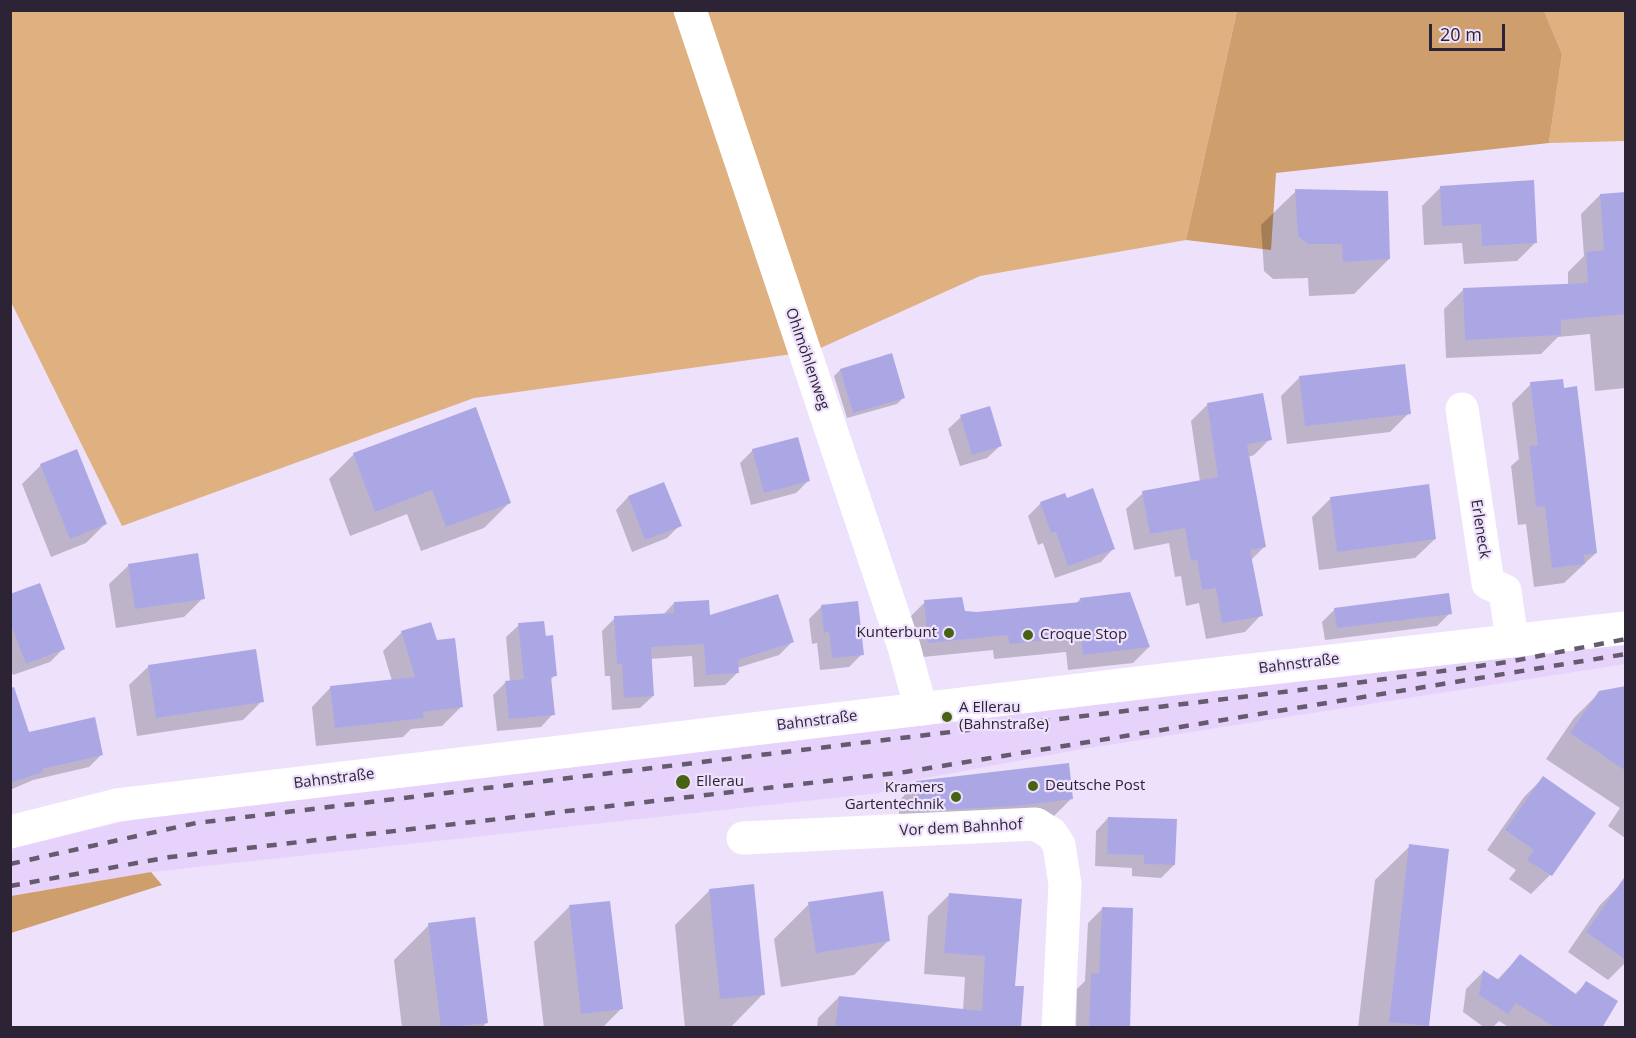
<!DOCTYPE html>
<meta charset="utf-8">
<style>
body{margin:0}
#map{position:relative;width:1636px;height:1038px;overflow:hidden;background:#eee1fc;font-family:"Open Sans",sans-serif}
canvas{display:block}
.frame{position:absolute;inset:0;border:12px solid #2c2334;pointer-events:none}
.scale{position:absolute;left:1429px;top:24px;width:76px;height:27px;box-sizing:border-box;border:3px solid #2c2334;border-top:0;padding-left:8px;font-size:18px;line-height:21px;white-space:nowrap;color:#2c2334;-webkit-text-stroke:4px #eee1fc;paint-order:stroke}
</style>
<div id="map">
<canvas width="1636" height="1038"></canvas>
<div class="frame"></div>
<div class="scale">20 m</div>
</div>
<script>
const ctx = document.querySelector('canvas').getContext('2d');
ctx.lineJoin = 'round';
function fill(path, color) {
  ctx.fillStyle = color;
  ctx.fill(path, 'evenodd');
}
function shape(rows) {
  const path = new Path2D();
  for (const r of rows) {
    path.moveTo(r[0], r[1]);
    for (let i = 2; i < r.length; i += 2) path.lineTo(r[i], r[i + 1]);
  }
  return path;
}
function stroke(path, color, width, dash) {
  ctx.strokeStyle = color;
  ctx.lineWidth = width;
  ctx.lineCap = dash ? 'butt' : 'round';
  ctx.setLineDash(dash || []);
  ctx.stroke(path);
}
function write(font, color, halo, rows, align = 'center') {
  ctx.font = font + ' "Open Sans",sans-serif';
  ctx.lineWidth = 4.5;
  ctx.setLineDash([]);
  ctx.textBaseline = 'middle';
  ctx.strokeStyle = halo;
  ctx.fillStyle = color;
  for (const [text, x, y, turn = 0] of rows) {
    ctx.save();
    ctx.translate(x, y);
    ctx.rotate((+turn || 0) * Math.PI / 180);
    ctx.textAlign = isNaN(turn) ? turn : align;
    if (halo) ctx.strokeText(text, 0, 0);
    ctx.fillText(text, 0, 0);
    ctx.restore();
  }
}
fill(shape([
 [1625,644,1625,664,1076,750,915,780,879,793,151,872,11,896,10,849,126,821,219,806]
]), '#e6d2fb');
fill(shape([
 [11,11,1237,11,1186,240,980,276,814,351,474,398,122,526,11,302],
 [1544,11,1625,11,1625,141,1549,143,1562,54]
]), '#dfb080');
fill(shape([
 [1237,11,1544,11,1562,54,1549,143,1276,173,1271,250,1186,240],
 [151,872,162,885,11,933,11,896]
]), '#ce9e6c');
fill(shape([
 [1441,187,1536,242,1517,261,1464,264,1462,243,1424,245,1422,206],
 [1296,191,1389,259,1354,294,1309,296,1308,278,1273,279,1264,271,1261,225],
 [1626,193,1626,388,1595,391,1590,334,1558,337,1541,354,1446,358,1444,309,1463,290,1568,285,1568,272,1584,256,1581,214,1600,195],
 [891,355,903,398,897,404,847,418,834,376,840,370],
 [1300,377,1409,413,1390,432,1287,444,1281,396],
 [1531,384,1596,553,1564,583,1534,587,1526,524,1518,525,1511,466,1519,459,1512,403],
 [1207,405,1270,439,1254,455,1248,457,1265,546,1251,560,1261,615,1245,632,1206,639,1199,603,1186,606,1181,576,1175,577,1169,543,1134,550,1126,509,1143,493,1200,482,1191,421],
 [961,417,1000,446,987,458,960,466,948,429],
 [753,450,809,480,796,493,751,505,740,463],
 [354,454,509,503,484,528,421,551,407,514,350,536,329,479],
 [41,465,105,524,86,543,51,557,22,484],
 [664,484,680,525,667,538,632,552,616,510,628,497],
 [1331,498,1435,539,1415,558,1319,570,1312,517],
 [1041,503,1113,549,1101,562,1055,578,1043,543,1038,545,1028,516],
 [129,565,203,598,184,617,116,628,109,584],
 [10,595,63,649,50,662,13,675,10,668],
 [1080,599,1149,647,1133,663,1068,670,1066,652,994,659,993,650,913,658,909,618,925,602,964,613,977,613,1076,604],
 [674,603,709,617,792,642,779,655,737,668,738,672,725,685,694,687,692,656,650,659,653,696,640,708,612,710,610,676,605,676,602,631,615,618,663,615],
 [822,606,862,654,849,667,820,670,817,643,812,644,809,619],
 [1335,609,1450,613,1437,626,1325,640,1322,622],
 [519,625,545,638,555,675,550,680,553,714,541,727,497,731,493,695,506,682,510,682,506,637],
 [402,632,461,707,442,726,411,729,403,737,316,746,312,707,331,687,392,681,383,651],
 [149,666,262,701,243,720,137,736,129,685],
 [1626,688,1625,838,1608,826,1620,808,1546,759,1574,718,1599,693],
 [10,711,28,734,102,754,89,767,33,780,10,790],
 [1543,778,1594,813,1550,875,1531,894,1509,879,1516,870,1487,850,1524,797],
 [917,782,1071,799,1052,818,901,829,898,802],
 [1108,818,1174,865,1161,878,1132,876,1132,868,1095,866,1096,831],
 [1410,846,1427,1026,1358,1028,1375,880],
 [1619,886,1626,891,1626,962,1608,980,1568,952,1600,905],
 [710,890,763,994,730,1028,685,1028,675,925],
 [949,895,1013,987,1020,1028,817,1028,818,1018,839,997,963,1011,965,977,924,974,928,916],
 [809,904,889,940,854,975,781,987,774,939],
 [569,907,621,1009,602,1028,544,1028,534,942],
 [1102,909,1128,1028,1076,1028,1077,989,1085,981,1088,923],
 [429,925,487,1022,482,1028,402,1028,394,960],
 [1520,956,1574,995,1586,983,1600,1028,1510,1028,1499,1021,1492,1028,1485,1028,1463,1012,1466,989,1483,972,1497,980]
]), '#0003');
fill(shape([
 [1534,180,1537,243,1482,246,1481,224,1442,226,1440,186],
 [1295,189,1388,191,1390,259,1343,262,1342,244,1308,244,1298,236],
 [1626,192,1626,314,1561,320,1561,335,1465,340,1463,288,1588,283,1586,252,1604,250,1600,194],
 [892,353,905,398,853,413,840,369],
 [1405,364,1411,414,1305,426,1299,376],
 [1563,379,1564,388,1577,386,1597,553,1584,555,1585,564,1552,568,1545,506,1536,507,1533,477,1529,446,1538,445,1530,382],
 [1263,393,1272,440,1247,444,1266,547,1250,550,1263,616,1222,623,1216,588,1202,590,1197,560,1191,561,1185,528,1150,534,1142,491,1218,477,1207,403],
 [990,406,1002,446,972,455,960,415],
 [476,407,511,503,446,527,432,490,375,512,353,453],
 [798,437,810,481,764,493,752,449],
 [77,449,107,524,70,539,40,464],
 [664,482,682,526,645,540,628,496],
 [1429,484,1436,539,1337,552,1330,497],
 [1093,488,1115,549,1068,566,1056,532,1051,533,1040,502,1065,493,1067,498],
 [198,553,205,599,135,609,128,564],
 [40,583,65,649,26,664,10,622,10,594],
 [1130,592,1150,647,1083,655,1081,637,1009,644,1008,635,928,643,924,600,962,597,965,611,977,612,1081,602,1080,598],
 [1449,593,1452,614,1337,628,1334,608],
 [778,594,794,642,738,660,739,673,706,675,704,644,651,647,654,696,624,698,622,664,617,664,614,616,674,613,674,602,709,600,710,615],
 [858,601,864,655,832,658,829,631,824,633,821,605],
 [544,621,546,636,553,635,557,676,551,677,555,715,509,719,505,681,524,679,518,623],
 [431,622,437,640,455,638,463,707,423,712,424,718,335,728,330,686,415,677,401,631],
 [256,649,264,702,156,718,148,665],
 [1626,686,1626,771,1570,733,1599,691],
 [14,687,29,732,95,717,103,755,42,769,43,772,10,783,10,688],
 [1069,763,1073,799,1015,806,920,811,916,781],
 [1543,776,1596,813,1552,876,1527,860,1534,850,1505,830],
 [1108,817,1177,819,1175,865,1144,864,1144,855,1107,854],
 [1409,844,1449,849,1429,1026,1389,1022],
 [1626,875,1626,960,1586,932],
 [754,884,765,995,720,999,709,889],
 [883,891,890,941,816,953,808,902],
 [949,893,1022,899,1015,986,1024,986,1021,1028,835,1028,839,996,982,1011,985,956,944,953],
 [610,901,623,1009,581,1014,569,905],
 [1102,907,1133,908,1130,1028,1089,1028,1091,973,1099,974],
 [475,917,488,1023,441,1028,428,923],
 [1520,954,1577,995,1586,981,1618,1001,1602,1028,1556,1028,1516,1003,1508,1014,1479,995,1483,970,1499,980]
]), '#aba7e4');
stroke(shape([
 [690,10,904,647,921,709],
 [1462,409,1488,583,1505,591,1512,640],
 [743,838,1036,824,1052,834,1059,845,1065,884,1058,1028]
]), '#fff', 33);
stroke(shape([
 [10,832,117,805,1172,679,1626,628]
]), '#fff', 33);
stroke(shape([
 [10,864,196,823,1341,685,1508,662,1626,639],
 [10,886,170,857,905,772,1626,654]
]), '#655b6f', 4.5, [10, 10]);
for (const [x, y, r, color] of [
 [949,633,6,"#476212"],
 [1028,635,6,"#476212"],
 [947,717,6,"#476212"],
 [683,782,8,"#476212"],
 [1033,786,6,"#476212"],
 [956,797,6,"#476212"]
]) {
  const dot = new Path2D();
  dot.arc(x, y, r, 0, 2 * Math.PI);
  ctx.fillStyle = color;
  ctx.fill(dot);
  stroke(dot, '#eee1fc', 2);
}
write('15px', '#2c2334', '#eee1fc', [
 ["Ohlmöhlenweg",807,359,71],
 ["Erleneck",1480,529,81],
 ["Bahnstraße",1299,664,-7],
 ["Bahnstraße",817,721,-7],
 ["Bahnstraße",334,779,-7],
 ["Vor dem Bahnhof",961,828,-3]
]);
write('15px', '#2c2334', '#eee1fc', [
 ["Kunterbunt",937,633,"right"],
 ["Croque Stop",1040,635],
 ["A Ellerau",959,708],
 ["(Bahnstraße)",959,725],
 ["Ellerau",696,782],
 ["Deutsche Post",1045,786],
 ["Kramers",944,788,"right"],
 ["Gartentechnik",944,805,"right"]
], 'left');
</script>
